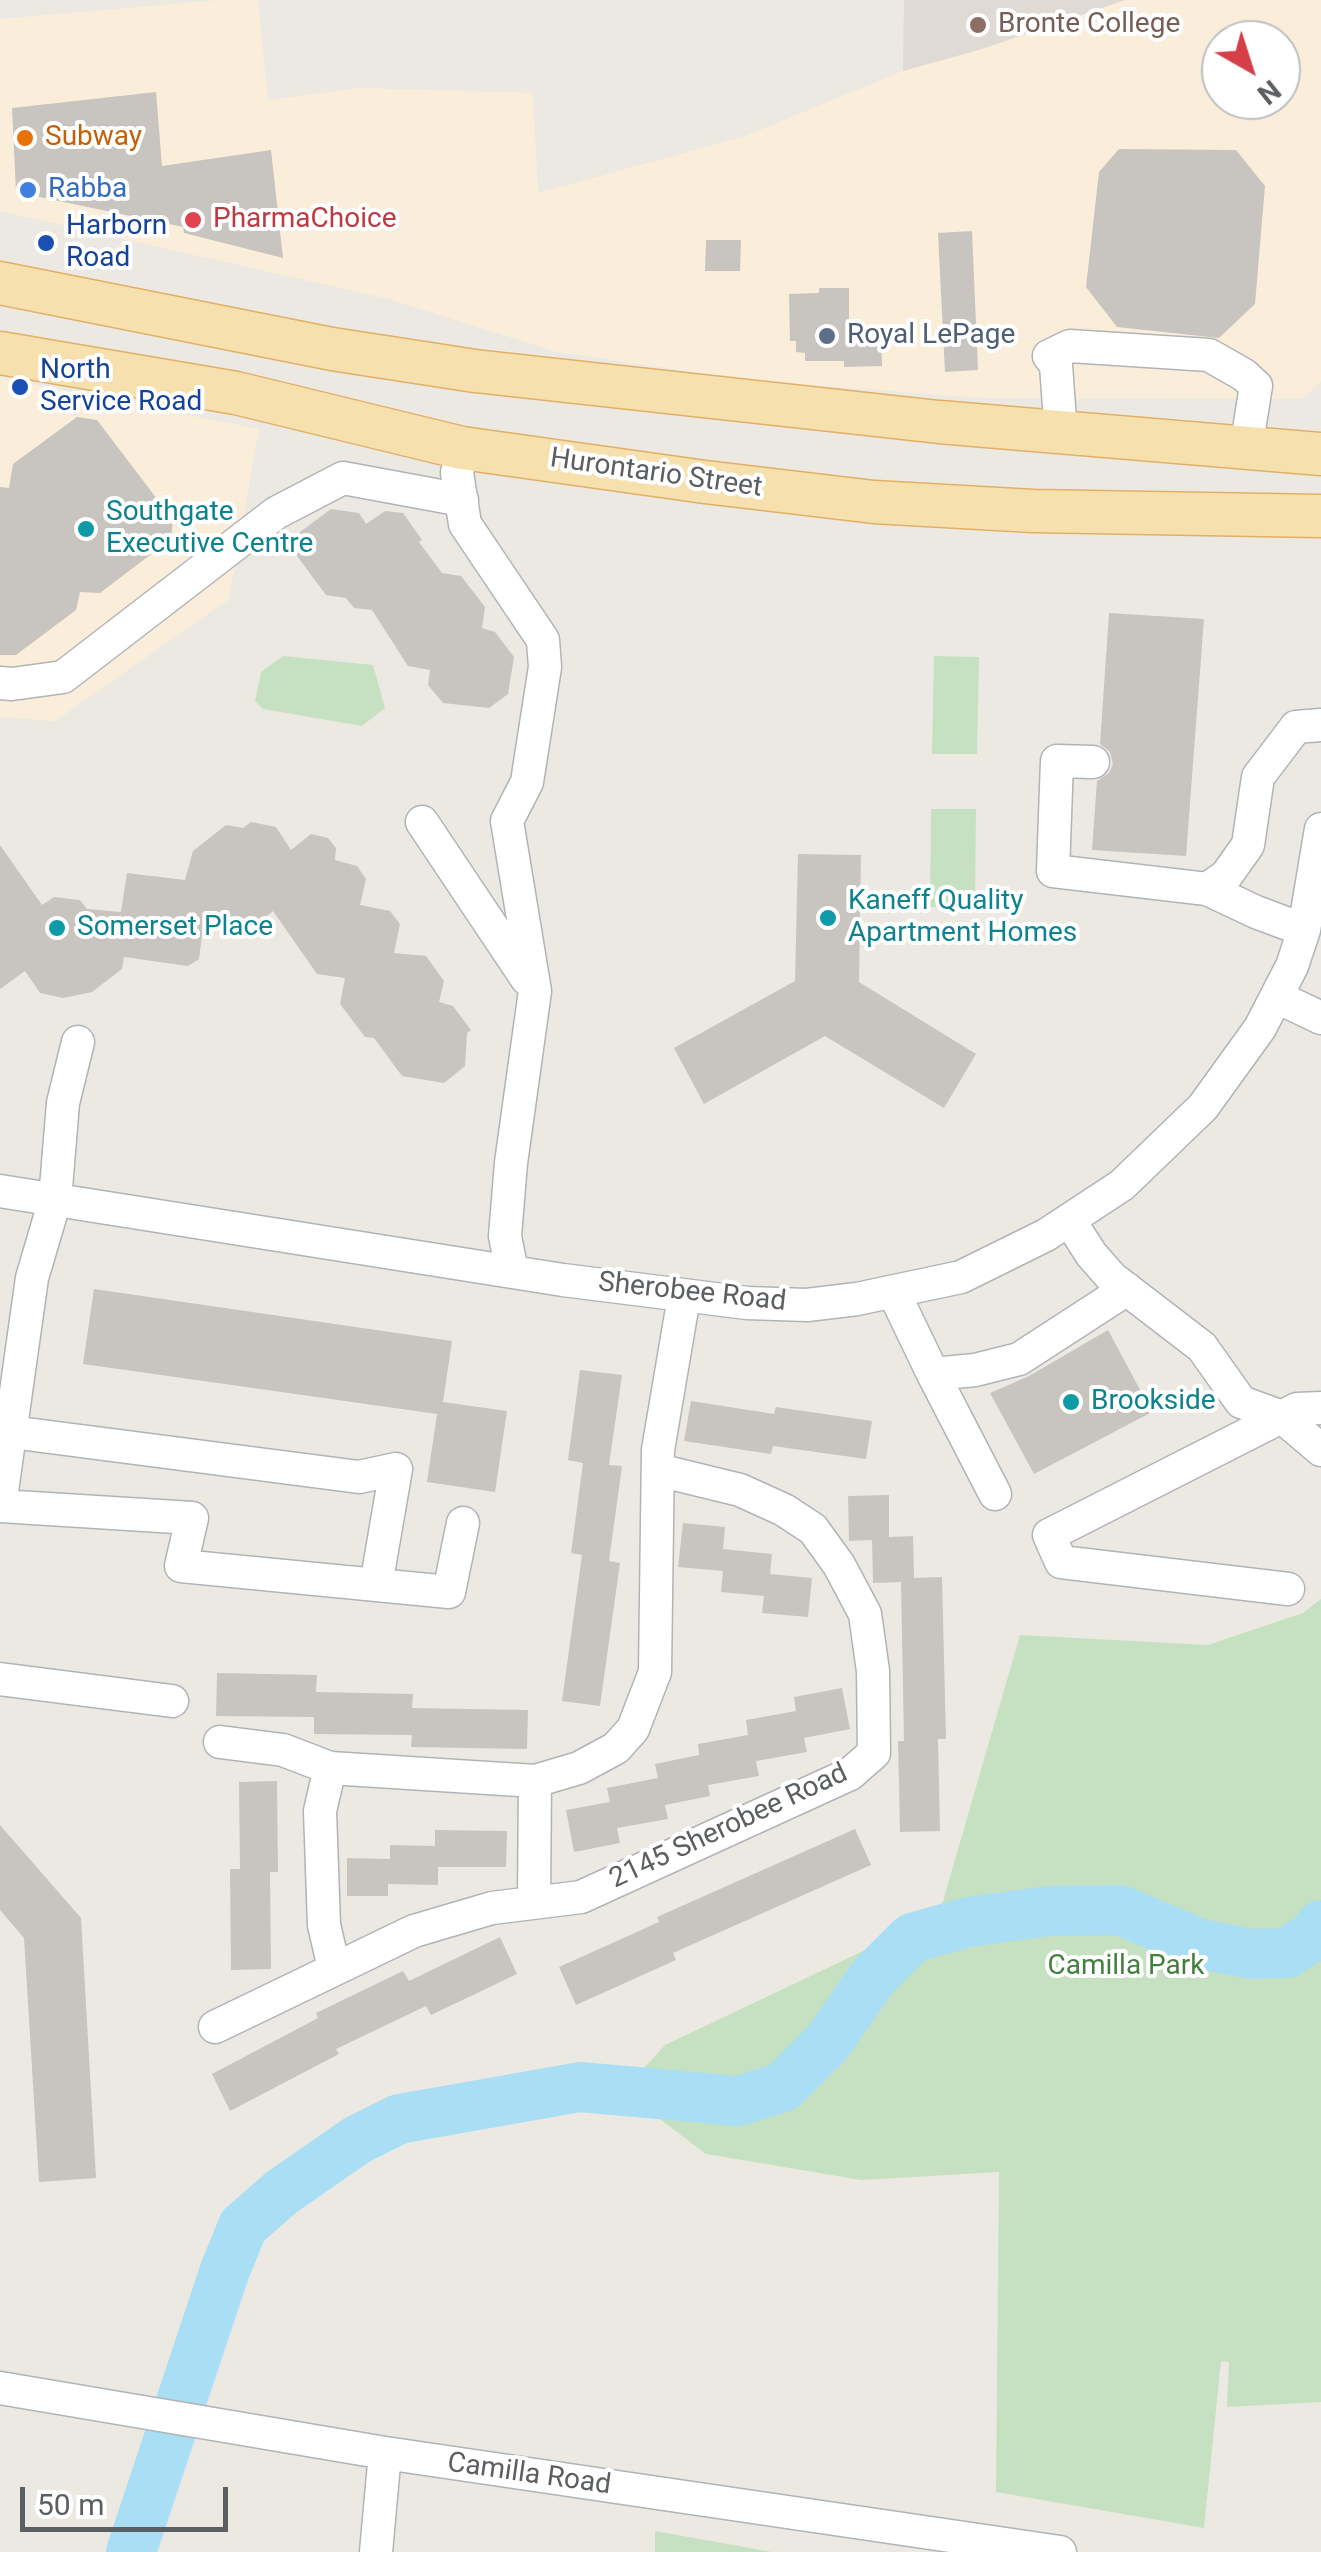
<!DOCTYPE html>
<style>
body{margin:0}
#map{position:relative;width:1321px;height:2552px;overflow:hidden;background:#ece9e3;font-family:Roboto,sans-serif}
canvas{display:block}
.north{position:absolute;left:1201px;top:20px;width:100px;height:100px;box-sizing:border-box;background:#fff;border:2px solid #bdbfc0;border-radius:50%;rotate:141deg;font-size:28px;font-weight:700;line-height:40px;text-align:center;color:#5b5f62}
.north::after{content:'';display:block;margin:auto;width:35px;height:45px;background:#d63f47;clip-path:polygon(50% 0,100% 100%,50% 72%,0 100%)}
.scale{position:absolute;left:20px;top:2487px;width:208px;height:45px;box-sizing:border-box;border:5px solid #5b5f62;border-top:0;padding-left:12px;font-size:30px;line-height:35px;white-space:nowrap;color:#5b5f62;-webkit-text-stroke:8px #fff;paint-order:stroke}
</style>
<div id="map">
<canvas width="1321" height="2552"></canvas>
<div class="north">N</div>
<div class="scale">50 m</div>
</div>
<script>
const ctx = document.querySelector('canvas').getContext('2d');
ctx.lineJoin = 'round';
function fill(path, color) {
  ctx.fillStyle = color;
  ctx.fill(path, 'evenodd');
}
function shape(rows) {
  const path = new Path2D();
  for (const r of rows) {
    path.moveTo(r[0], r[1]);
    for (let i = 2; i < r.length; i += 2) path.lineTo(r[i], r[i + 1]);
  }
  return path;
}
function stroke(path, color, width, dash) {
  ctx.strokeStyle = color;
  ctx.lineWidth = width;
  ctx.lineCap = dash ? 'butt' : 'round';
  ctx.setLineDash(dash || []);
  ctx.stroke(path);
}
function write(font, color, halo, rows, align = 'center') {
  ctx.font = font + ' Roboto,sans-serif';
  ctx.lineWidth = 8;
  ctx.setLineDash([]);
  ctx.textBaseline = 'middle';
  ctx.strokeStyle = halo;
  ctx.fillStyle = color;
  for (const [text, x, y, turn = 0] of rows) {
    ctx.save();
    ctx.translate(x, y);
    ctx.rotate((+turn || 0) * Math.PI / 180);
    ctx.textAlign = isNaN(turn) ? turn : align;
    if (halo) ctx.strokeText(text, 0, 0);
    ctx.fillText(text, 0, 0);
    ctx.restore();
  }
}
fill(shape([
 [219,0,258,0,268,100,360,88,533,93,538,193,743,137,903,71,982,49,1125,0,1321,0,1321,381,1303,399,980,398,748,380,557,352,389,299,0,211,0,19],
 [1221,40,1281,40,1281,100,1221,100],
 [0,378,259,429,229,599,55,721,0,717]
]), '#faeeda');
fill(shape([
 [904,0,1125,0,982,49,903,71]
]), '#dfdad4');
fill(shape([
 [283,656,373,665,385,708,362,726,263,709,255,701,261,672],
 [934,656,979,657,977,754,932,754],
 [931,809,976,809,975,907,930,907],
 [1321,1599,1321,2402,1227,2407,1229,2362,1221,2361,1204,2528,996,2492,999,2172,861,2180,706,2154,623,2091,665,2045,939,1915,1020,1635,1208,1645,1303,1613],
 [655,2531,772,2552,655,2552]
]), '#c6e1c2');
stroke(shape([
 [131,2552,225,2270,243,2226,282,2192,357,2140,399,2119,580,2087,738,2101,783,2087,827,2043,873,1977,912,1938,968,1922,1049,1911,1120,1910,1200,1944,1252,1954,1287,1953,1313,1936,1321,1925]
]), '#aadef5', 50);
fill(shape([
 [156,92,162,166,271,150,283,258,184,233,183,227,16,192,12,108],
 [1119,149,1236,150,1265,186,1255,304,1219,338,1117,327,1086,287,1099,172],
 [972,231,978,370,945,372,938,233],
 [706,240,741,240,740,271,705,271],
 [819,288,849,288,849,326,881,326,882,366,844,367,844,361,805,361,805,353,796,352,796,341,790,341,789,294,819,293],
 [77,417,97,420,173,520,171,539,100,593,80,592,76,610,16,655,0,655,0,487,9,488,13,464],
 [331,509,359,513,366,524,385,511,403,513,422,540,419,542,442,573,461,576,485,607,482,628,495,632,514,657,508,694,489,708,443,703,428,685,430,670,408,666,372,610,354,608,346,598,326,595,297,556,300,532],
 [1109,613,1204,619,1186,856,1092,850,1097,781,1109,773,1113,764,1110,752,1100,744],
 [251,822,276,827,291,850,311,834,328,838,336,848,335,860,357,866,366,879,360,905,390,911,400,924,394,953,426,956,444,981,439,1002,453,1006,471,1030,467,1033,465,1066,444,1083,402,1076,374,1038,365,1037,340,1004,345,978,317,974,273,911,260,922,205,912,199,959,188,966,124,957,122,969,92,992,63,998,40,993,25,971,0,989,0,845,42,905,54,897,80,900,87,909,121,912,127,873,185,880,193,851,226,825,243,828],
 [798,854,861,855,859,982,976,1054,944,1108,825,1036,704,1104,674,1048,795,981],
 [94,1289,452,1341,443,1402,507,1411,495,1492,427,1482,437,1414,83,1364],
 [1108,1330,1152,1412,1034,1474,990,1393,1029,1376],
 [580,1370,622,1375,609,1465,622,1466,609,1561,620,1563,600,1706,562,1701,582,1555,571,1553,583,1463,568,1460],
 [691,1401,774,1414,776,1407,872,1421,866,1459,773,1446,771,1454,684,1441],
 [889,1495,889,1537,913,1536,914,1578,942,1577,946,1739,938,1739,940,1831,900,1832,898,1741,904,1741,901,1582,873,1583,872,1540,849,1541,848,1496],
 [683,1523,725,1527,723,1549,772,1554,770,1574,812,1578,808,1617,762,1613,764,1596,721,1592,723,1571,678,1567],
 [217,1673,317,1675,316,1692,413,1694,412,1708,528,1710,527,1749,411,1747,412,1735,314,1734,314,1717,216,1716],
 [842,1688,850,1729,804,1738,807,1752,756,1761,759,1776,708,1785,710,1796,665,1805,668,1819,617,1828,620,1843,574,1852,566,1810,610,1802,607,1788,658,1778,655,1764,699,1755,698,1744,748,1735,746,1720,796,1711,794,1697],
 [277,1781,278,1872,270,1872,271,1969,231,1970,230,1869,240,1869,239,1782],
 [0,1825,81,1918,96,2178,39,2182,24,1938,0,1910],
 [855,1829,871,1865,673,1953,676,1960,576,2005,559,1967,659,1922,657,1917],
 [435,1830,507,1831,506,1867,438,1867,438,1885,388,1884,388,1896,347,1896,347,1858,390,1859,390,1845,435,1846],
 [500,1937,517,1974,431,2015,426,2006,336,2049,339,2054,230,2111,212,2074,318,2018,316,2013,403,1971,409,1981]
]), '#c8c4c0');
const minor = shape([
 [1061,434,1056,365,1049,356,1070,346,1209,355,1244,375,1256,386,1246,448],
 [462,448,457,473,465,524,543,640,545,667,527,782,507,821,535,991,511,1163,505,1236,512,1272],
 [0,683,12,684,63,677,276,513,343,478,462,500],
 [1093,762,1057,761,1053,871,1207,889,1226,876,1248,845,1258,777,1296,727,1321,725],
 [422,822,527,979],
 [1207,889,1256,912,1304,930],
 [1277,997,1321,1018],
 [0,1191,563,1280,747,1303,807,1305,857,1299,961,1277,1046,1235,1122,1185,1203,1107,1260,1028,1292,966,1304,930,1321,829],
 [1070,1221,1091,1254,1112,1278,1202,1347,1241,1402,1282,1417,1321,1450],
 [894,1293,933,1374,975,1370,1019,1359,1127,1289],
 [933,1374,995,1494],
 [11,1432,359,1477,396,1469,376,1585],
 [0,1505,32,1278,55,1200,63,1103,78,1042],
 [0,1506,192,1518,181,1566,449,1592,463,1523],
 [1288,1589,1061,1562,1049,1535,1297,1409,1321,1408],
 [0,1679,172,1701],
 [220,1742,283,1750,330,1768,535,1781,579,1768,616,1748,633,1729,655,1672,658,1450,684,1297],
 [330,1768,320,1811,324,1925,334,1968],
 [534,1902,535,1781],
 [215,2027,414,1931,492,1908,581,1897,850,1774,874,1753,873,1671,865,1614,839,1565,813,1529,784,1510,740,1490,658,1470],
 [0,2388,385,2453,1060,2552],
 [376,2552,385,2453]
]);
const major = shape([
 [0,283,332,349,475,371,939,422,1321,454],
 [0,353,236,393,462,448,705,482,874,502,1033,511,1321,516]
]);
stroke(minor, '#b0b4b7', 35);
stroke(major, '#e2af66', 45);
stroke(minor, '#fff', 32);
stroke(major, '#f6e1ae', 42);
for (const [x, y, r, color] of [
 [978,25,10,"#8d6e63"],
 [25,138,10,"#e8710a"],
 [28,190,10,"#3f7fe0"],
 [193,220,10,"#e0444e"],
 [46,243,10,"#1a4fb4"],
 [827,336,10,"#5c6f8a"],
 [20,387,10,"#1a4fb4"],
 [86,529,10,"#0f9aa8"],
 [828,918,10,"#0f9aa8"],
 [57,928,10,"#0f9aa8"],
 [1071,1402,10,"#0f9aa8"]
]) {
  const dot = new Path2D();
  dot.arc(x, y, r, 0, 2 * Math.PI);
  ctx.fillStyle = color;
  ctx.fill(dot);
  stroke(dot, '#fff', 4);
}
write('28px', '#785e54', '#fff', [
 ["Bronte College",998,25]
], 'left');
write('28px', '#c56008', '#fff', [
 ["Subway",45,138]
], 'left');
write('28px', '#366cbe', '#fff', [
 ["Rabba",48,190]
], 'left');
write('28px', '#be3a42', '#fff', [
 ["PharmaChoice",213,220]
], 'left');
write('28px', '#164399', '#fff', [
 ["Harborn",66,227],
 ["Road",66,259],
 ["North",40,371],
 ["Service Road",40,403]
], 'left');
write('28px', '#4e5e75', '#fff', [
 ["Royal LePage",847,336]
], 'left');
write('28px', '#5b5f62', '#fff', [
 ["Hurontario Street",656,474,8],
 ["Sherobee Road",692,1293,6],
 ["2145 Sherobee Road",729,1827,-25],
 ["Camilla Road",529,2475,8]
]);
write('28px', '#0d838f', '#fff', [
 ["Southgate",106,513],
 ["Executive Centre",106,545],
 ["Kaneff Quality",848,902],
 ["Apartment Homes",848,934],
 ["Somerset Place",77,928],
 ["Brookside",1091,1402]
], 'left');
write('28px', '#437f3d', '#fff', [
 ["Camilla Park",1126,1967]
]);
</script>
